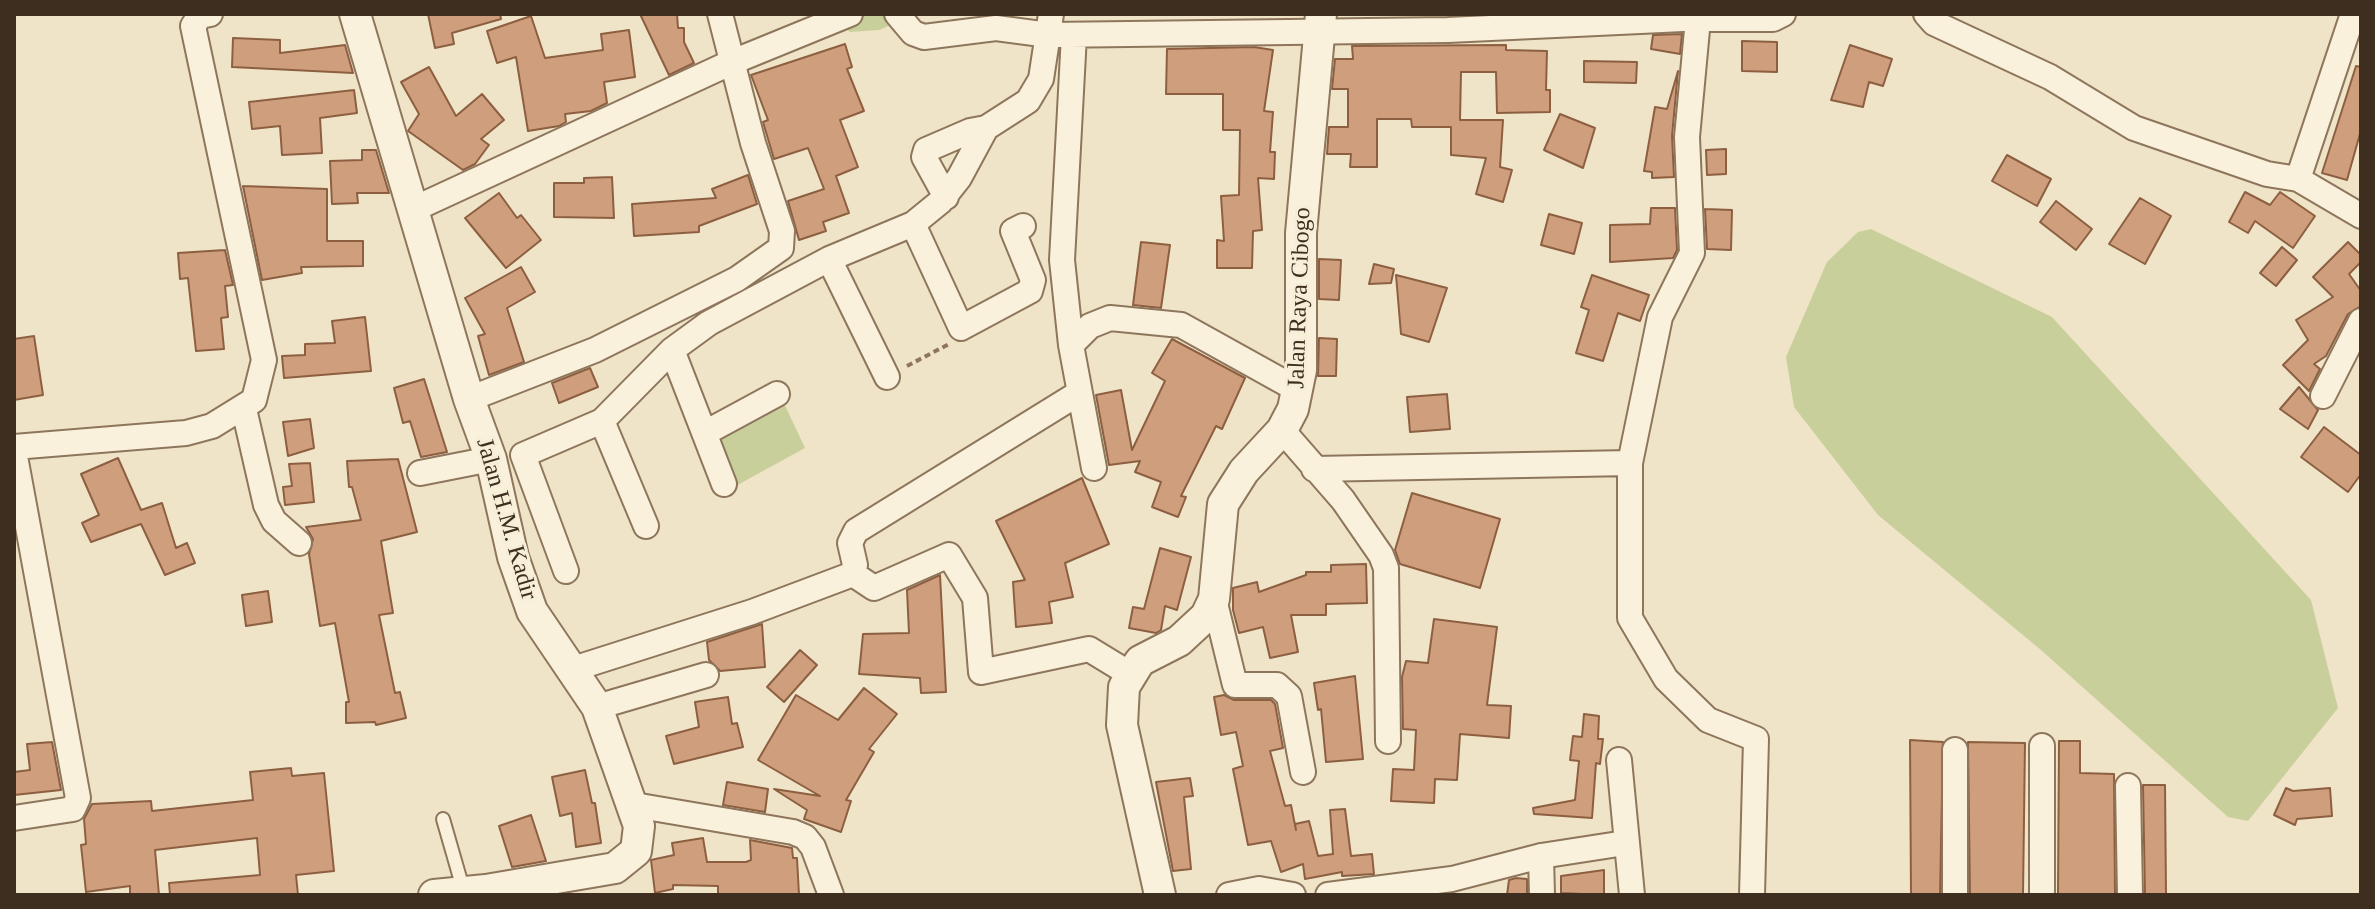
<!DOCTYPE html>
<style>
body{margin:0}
#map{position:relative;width:2375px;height:909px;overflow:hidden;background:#f0e4c8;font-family:Georgia,serif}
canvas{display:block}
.frame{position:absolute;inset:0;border:16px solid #3d2e20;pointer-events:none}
</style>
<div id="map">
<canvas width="2375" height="909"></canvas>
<div class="frame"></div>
</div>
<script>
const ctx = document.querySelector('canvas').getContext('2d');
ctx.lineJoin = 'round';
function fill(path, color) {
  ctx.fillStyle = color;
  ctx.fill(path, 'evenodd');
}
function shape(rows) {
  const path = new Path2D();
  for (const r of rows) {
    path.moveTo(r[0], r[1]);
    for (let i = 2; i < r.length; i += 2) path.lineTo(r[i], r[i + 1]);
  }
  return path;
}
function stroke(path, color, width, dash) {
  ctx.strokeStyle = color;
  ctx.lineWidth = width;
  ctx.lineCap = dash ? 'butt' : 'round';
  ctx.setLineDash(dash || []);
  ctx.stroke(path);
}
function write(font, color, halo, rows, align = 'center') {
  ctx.font = font + ' Georgia,serif';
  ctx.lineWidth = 6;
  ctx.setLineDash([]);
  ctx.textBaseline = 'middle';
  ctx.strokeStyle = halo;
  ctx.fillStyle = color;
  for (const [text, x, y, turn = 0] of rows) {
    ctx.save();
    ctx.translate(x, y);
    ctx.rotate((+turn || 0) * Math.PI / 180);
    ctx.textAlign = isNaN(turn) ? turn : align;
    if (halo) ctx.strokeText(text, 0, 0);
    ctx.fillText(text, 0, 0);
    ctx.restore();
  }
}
fill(shape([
 [847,14,917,14,879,30,850,32,842,25],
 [1871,229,2052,317,2311,600,2338,708,2248,821,2228,817,2041,650,1878,515,1794,407,1786,357,1827,262,1858,232],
 [782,399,805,448,732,488,714,437]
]), '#c9cf9b');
const building = shape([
 [428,14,500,14,501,19,452,33,454,44,435,48,428,14],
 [640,14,677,14,678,28,684,28,684,42,694,63,669,75,640,14],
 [531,16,545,58,603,50,601,34,629,30,635,77,604,82,607,103,591,111,565,114,566,122,559,126,528,131,516,57,497,63,487,31,531,16],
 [1682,34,1680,54,1651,49,1653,35,1682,34],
 [233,38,280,40,280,53,345,45,353,73,232,67,233,38],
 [1742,41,1777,42,1777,72,1742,71,1742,41],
 [845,44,852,67,847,69,864,111,840,120,858,167,836,176,849,213,823,222,826,231,799,240,788,201,824,189,808,148,774,159,763,122,768,120,751,75,845,44],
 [1506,45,1506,50,1547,51,1546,90,1550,90,1550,112,1497,113,1496,72,1461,72,1460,120,1503,120,1500,167,1512,170,1503,202,1476,194,1486,158,1451,155,1451,127,1412,127,1411,119,1377,119,1377,167,1350,167,1351,154,1327,154,1329,127,1348,127,1348,89,1332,89,1335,59,1353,59,1352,46,1506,45],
 [1850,45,1892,59,1883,86,1869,82,1863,107,1831,100,1850,45],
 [1254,47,1273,50,1264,111,1273,112,1270,152,1275,152,1274,179,1258,178,1262,230,1253,231,1252,268,1217,268,1217,240,1224,241,1221,196,1239,195,1240,130,1223,130,1223,94,1166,94,1167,49,1254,47],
 [1584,61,1637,62,1636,83,1584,82,1584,61],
 [2356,66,2361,67,2361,130,2347,180,2322,173,2356,66],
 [429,67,456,116,482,94,504,120,481,139,489,145,475,164,463,170,408,131,419,114,401,82,429,67],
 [1678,71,1672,136,1674,177,1652,178,1652,172,1644,171,1655,107,1667,109,1678,71],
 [354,90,357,113,320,118,322,153,282,155,280,126,252,129,249,102,354,90],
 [1560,114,1595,128,1583,168,1544,150,1560,114],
 [1726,149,1726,174,1707,175,1706,150,1726,149],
 [362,150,376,150,389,193,357,193,358,203,332,204,330,161,362,160,362,150],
 [2007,155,2051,179,2037,206,1992,181,2007,155],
 [748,175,757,204,699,226,699,232,634,236,632,204,716,198,712,189,748,175],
 [612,177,614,218,554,217,554,183,584,183,584,178,612,177],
 [243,186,327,189,327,241,363,241,363,266,301,267,302,273,262,280,243,186],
 [2245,192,2270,205,2280,192,2315,216,2293,248,2255,221,2248,233,2229,222,2245,192],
 [499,193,517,218,521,215,541,240,506,268,465,218,499,193],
 [2140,198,2171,216,2145,264,2109,244,2140,198],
 [2056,201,2092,229,2076,250,2040,222,2056,201],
 [1651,208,1675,208,1677,250,1673,258,1610,262,1610,225,1650,224,1651,208],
 [1705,209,1732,210,1731,250,1707,249,1705,209],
 [1549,214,1582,223,1574,254,1541,245,1549,214],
 [1141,242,1170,245,1161,308,1133,305,1141,242],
 [2348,242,2361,255,2361,262,2349,274,2361,291,2361,306,2348,314,2326,356,2314,364,2320,369,2309,391,2283,365,2308,340,2296,320,2333,297,2313,277,2348,242],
 [2282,247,2297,260,2276,286,2260,273,2282,247],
 [225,250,233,285,225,286,228,317,221,318,224,349,196,351,188,278,180,279,178,253,225,250],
 [1319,259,1341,260,1339,300,1319,299,1319,259],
 [1374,264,1394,269,1391,283,1369,284,1374,264],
 [521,267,535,292,507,308,524,362,489,375,478,336,485,334,465,298,521,267],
 [1396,275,1447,288,1429,342,1401,334,1396,275],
 [1592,275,1649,295,1640,321,1618,313,1603,361,1576,353,1589,310,1581,307,1592,275],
 [365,317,371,371,284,378,282,356,305,355,305,344,335,343,332,321,365,317],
 [34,336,43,395,14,400,14,339,34,336],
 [1319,338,1337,339,1336,376,1318,376,1319,338],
 [1172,339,1245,378,1222,429,1216,426,1181,496,1186,497,1178,517,1152,507,1161,482,1135,472,1140,461,1109,465,1096,395,1121,390,1132,450,1165,381,1152,373,1172,339],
 [590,368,598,387,559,403,552,383,590,368],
 [424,379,447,452,421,457,410,421,403,423,394,388,424,379],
 [2299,387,2318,410,2308,429,2280,409,2299,387],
 [1447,394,1450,429,1410,432,1407,397,1447,394],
 [310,419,314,448,288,456,283,422,310,419],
 [2324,427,2361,455,2361,474,2348,492,2301,457,2324,427],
 [118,458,141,510,162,503,176,548,187,543,195,563,165,575,141,524,91,542,82,523,99,515,81,474,118,458],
 [398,459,417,532,381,541,393,613,379,615,395,693,400,692,406,718,376,725,375,722,346,723,346,702,349,702,335,623,320,626,309,554,313,539,306,527,361,520,352,487,349,487,347,461,398,459],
 [310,463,314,502,285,505,283,487,292,486,289,464,310,463],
 [1082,478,1109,544,1065,563,1073,597,1049,602,1052,623,1016,627,1013,582,1025,580,996,521,1082,478],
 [1412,493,1500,519,1480,588,1400,564,1395,550,1412,493],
 [1160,548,1191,557,1177,610,1165,606,1161,630,1156,633,1129,628,1133,607,1144,609,1160,548],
 [1366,564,1367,603,1326,604,1326,615,1291,615,1298,652,1270,658,1263,627,1239,633,1233,610,1233,588,1257,582,1259,592,1306,575,1306,572,1331,572,1331,565,1366,564],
 [940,575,946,692,921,693,920,678,859,674,863,634,909,633,907,590,940,575],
 [268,591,272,622,246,626,242,595,268,591],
 [1434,619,1497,627,1487,705,1511,706,1509,738,1460,734,1457,780,1435,779,1434,803,1391,801,1393,769,1414,770,1416,730,1403,729,1402,677,1406,661,1428,663,1434,619],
 [762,624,765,667,720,671,709,660,707,642,762,624],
 [800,650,817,665,784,702,767,687,800,650],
 [1355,676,1363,759,1326,762,1321,709,1318,710,1314,683,1355,676],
 [864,688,897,714,869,749,874,752,846,800,851,801,841,832,804,819,807,810,774,789,820,796,758,760,796,695,838,720,864,688],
 [1224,695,1234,700,1271,700,1275,704,1283,748,1270,751,1285,806,1291,805,1296,830,1295,824,1309,821,1318,856,1333,854,1330,810,1345,809,1351,856,1372,854,1374,874,1342,876,1342,872,1305,879,1303,864,1281,872,1271,841,1248,845,1233,769,1243,766,1236,732,1221,735,1214,697,1224,695],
 [728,697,732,724,737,723,743,747,674,764,666,736,699,727,695,702,728,697],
 [1584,714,1599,716,1598,739,1603,739,1600,764,1596,763,1592,818,1534,814,1533,808,1575,800,1579,761,1570,760,1573,736,1582,737,1584,714],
 [1910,740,1943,742,1940,895,1911,895,1910,740],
 [2059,741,2080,741,2080,773,2114,774,2115,895,2058,895,2059,741],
 [52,742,61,790,14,795,14,772,30,770,27,744,52,742],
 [1968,742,2025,743,2023,895,1970,895,1968,742],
 [291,768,292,776,324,773,334,871,296,875,298,895,170,895,169,883,260,875,257,838,155,850,159,895,130,895,130,886,86,892,81,845,86,844,84,819,92,804,151,801,152,811,253,800,250,772,291,768],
 [585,770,592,803,595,803,601,843,576,847,572,813,560,816,552,777,585,770],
 [1190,778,1193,796,1184,797,1191,869,1173,871,1156,782,1190,778],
 [727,782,768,789,765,812,723,805,727,782],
 [2143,785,2165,785,2166,895,2145,895,2143,785],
 [2286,788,2293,791,2330,788,2332,816,2297,819,2295,825,2274,815,2286,788],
 [531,815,546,861,512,867,499,826,531,815],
 [703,838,707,862,746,862,751,860,750,840,792,848,793,858,797,858,799,895,718,895,718,886,673,885,673,889,655,893,651,860,674,855,672,843,703,838],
 [1604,870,1604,895,1561,893,1561,876,1604,870],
 [1516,878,1527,879,1527,895,1507,895,1509,880,1516,878]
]);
fill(building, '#cf9f7d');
stroke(building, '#8d5f41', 2);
const service = shape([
 [443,819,464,892]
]);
const minor = shape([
 [897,14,913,33,924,37,996,28,1049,35,1448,30,1683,19,1773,19,1783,14],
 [1926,14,1934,23,2050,77,2134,128,2267,174,2298,179,2361,216],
 [1698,19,1687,137,1692,253,1660,317,1630,463,1630,618,1666,679,1708,720,1756,739,1752,895],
 [2298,179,2353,14],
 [946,197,924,157,926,150,970,131,986,128],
 [414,209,730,63,850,14],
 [913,224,961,328,1030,291,1033,280,1013,231,1023,226],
 [829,259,887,377],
 [1071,345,1062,260,1074,35],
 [672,350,724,484],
 [2323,396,2361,321],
 [469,399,595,350,737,279,781,248,782,231,753,143,720,14],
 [244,409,266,505,274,521,299,543],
 [602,421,646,526],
 [1282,430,1343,500,1381,555,1386,568,1388,741],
 [705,433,777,394],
 [14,447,186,433,212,426,254,400,264,360,193,26,200,16,210,14],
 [14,451,78,798,73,809,14,818],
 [1094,468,1071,345,1090,326,1110,318,1181,325,1298,390],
 [1314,469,1630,463],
 [420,473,491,459],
 [566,571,523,455,602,421,672,350,709,323,829,259,913,224,940,202,959,178,986,128,1028,101,1041,79,1051,14],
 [853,574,874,588,949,555,975,598,981,672,1089,649,1130,674],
 [1214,599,1235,685,1277,685,1289,696,1303,772],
 [573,669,752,612,853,574,855,565,850,543,856,531,1079,393],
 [597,707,706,675],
 [2042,746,2042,895],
 [1955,750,1955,895],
 [1619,760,1632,895],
 [2128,786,2130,895],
 [634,805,793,832,805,837,813,847,831,895],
 [1541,856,1542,895],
 [1229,895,1259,889,1293,895],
 [1328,895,1452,879,1541,856,1625,843]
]);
const tertiary = shape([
 [355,14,469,399,491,459,513,557,532,611,597,707,639,826,636,851,615,868,486,890,434,895],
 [1160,895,1122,725,1124,687,1140,661,1179,641,1206,616,1214,599,1223,504,1244,471,1282,430,1293,409,1301,370,1301,233,1321,14]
]);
stroke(service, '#8d765c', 16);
stroke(minor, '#8d765c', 28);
stroke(tertiary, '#8d765c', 34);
stroke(shape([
 [907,366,949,344]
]), '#8d765c', 4, [6, 4]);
stroke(service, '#faf1dc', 12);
stroke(minor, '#faf1dc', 24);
stroke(tertiary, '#faf1dc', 30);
write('24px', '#3d2e20', '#f7eed8', [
 ["Jalan Raya Cibogo",1300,298,-88],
 ["Jalan H.M. Kadir",506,519,74]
]);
</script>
